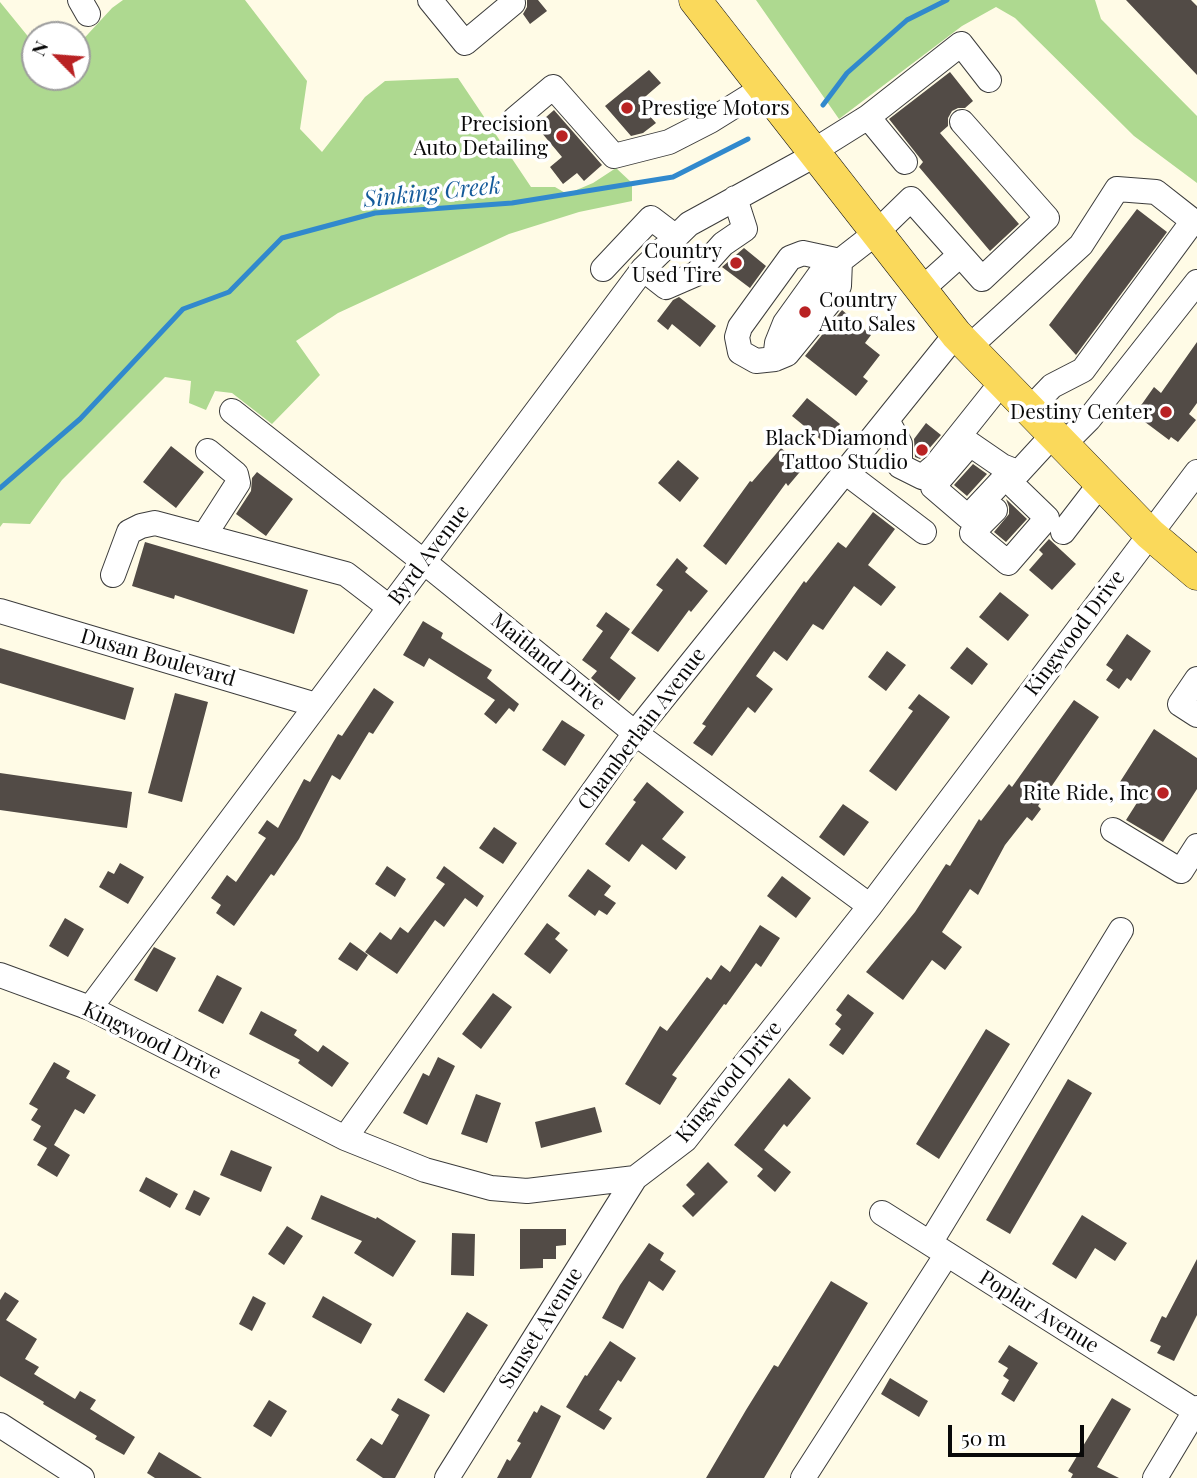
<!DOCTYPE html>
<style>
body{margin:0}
#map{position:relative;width:1197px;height:1478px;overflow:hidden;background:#fffbe6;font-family:"Playfair Display",serif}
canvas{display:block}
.north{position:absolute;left:21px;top:21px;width:70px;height:70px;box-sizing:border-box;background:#fff;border:2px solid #9d9d9d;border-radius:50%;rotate:295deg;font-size:19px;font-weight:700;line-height:28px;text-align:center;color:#090909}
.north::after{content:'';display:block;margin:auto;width:24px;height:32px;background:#b92223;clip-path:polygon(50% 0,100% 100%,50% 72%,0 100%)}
.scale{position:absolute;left:948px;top:1425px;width:136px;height:32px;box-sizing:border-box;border:4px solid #090909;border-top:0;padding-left:9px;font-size:21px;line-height:24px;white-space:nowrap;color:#090909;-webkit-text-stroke:5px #fff;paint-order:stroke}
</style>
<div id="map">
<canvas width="1197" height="1478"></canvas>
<div class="north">N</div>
<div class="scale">50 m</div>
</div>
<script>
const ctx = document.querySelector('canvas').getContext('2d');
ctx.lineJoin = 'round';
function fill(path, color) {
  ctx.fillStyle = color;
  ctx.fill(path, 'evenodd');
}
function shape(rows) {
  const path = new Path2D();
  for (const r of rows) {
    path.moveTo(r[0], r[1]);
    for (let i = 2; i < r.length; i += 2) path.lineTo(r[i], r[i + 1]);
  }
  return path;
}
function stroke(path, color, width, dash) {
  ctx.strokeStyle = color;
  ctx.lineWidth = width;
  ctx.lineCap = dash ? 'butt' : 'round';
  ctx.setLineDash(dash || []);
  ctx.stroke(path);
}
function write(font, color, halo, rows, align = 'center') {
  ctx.font = font + ' "Playfair Display",serif';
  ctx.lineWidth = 7;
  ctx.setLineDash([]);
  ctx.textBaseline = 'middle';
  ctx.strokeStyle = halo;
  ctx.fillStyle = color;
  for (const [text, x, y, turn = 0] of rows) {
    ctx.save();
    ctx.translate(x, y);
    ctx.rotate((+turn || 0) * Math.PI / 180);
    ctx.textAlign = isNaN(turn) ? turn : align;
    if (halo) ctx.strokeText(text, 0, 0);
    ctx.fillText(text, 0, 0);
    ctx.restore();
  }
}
fill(shape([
 [123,0,245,0,307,81,300,129,322,152,365,97,385,81,458,78,531,187,555,187,567,194,593,183,616,168,632,183,632,201,579,212,509,234,338,313,296,341,320,375,272,424,232,393,215,391,206,410,189,403,191,381,165,377,62,480,30,524,3,523,0,527,0,2,35,45,35,77,77,77,77,46,112,8],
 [756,0,1095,0,1101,19,1197,116,1197,183,1134,136,1015,18,996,7,962,26,839,119]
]), '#aed990');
stroke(shape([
 [823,105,847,73,907,20,947,0],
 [0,488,80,419,183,309,229,292,282,238,375,213,512,203,673,177,748,139]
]), '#3189cd', 5);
fill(shape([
 [527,0,538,0,547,11,530,24,523,14,527,7],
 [1126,0,1191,0,1197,6,1197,75],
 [649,70,661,83,638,103,656,123,643,133,631,136,605,106],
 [950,72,973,101,965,108,958,108,952,111,948,118,948,126,940,133,1019,224,990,251,919,167,923,162,889,119],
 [554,110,602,165,584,181,577,173,563,184,550,167,562,157,536,126],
 [1137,209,1167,232,1076,355,1049,325],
 [744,248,766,266,750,288,722,267],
 [679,297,716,326,700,347,672,324,668,330,657,321,673,300],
 [842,310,871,335,865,343,880,355,863,377,868,381,856,396,805,356],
 [1197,342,1197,403,1189,414,1196,420,1178,442,1171,437,1169,440,1141,419,1144,416,1137,411,1154,387,1161,393],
 [807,398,840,424,825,443,792,416],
 [926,423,941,435,920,459,915,457,914,439],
 [171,446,204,472,176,508,143,482],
 [781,448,804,467,788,486,786,483,726,565,703,546,750,481,752,482],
 [678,460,699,478,680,502,658,483],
 [973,464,987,474,967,496,954,485],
 [257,472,293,499,266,536,236,514,251,491,252,478],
 [1006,499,1027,519,1006,542,994,532,1009,514,1009,507],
 [873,512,895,529,868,565,896,587,881,606,854,586,823,630,813,624,787,661,774,651,756,676,773,689,755,713,748,707,712,756,693,743,706,726,702,724,804,581,806,583,838,542,846,548],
 [1049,539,1076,564,1052,590,1029,570,1043,554,1039,550],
 [145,542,308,590,294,634,175,595,174,599,132,586],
 [677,558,688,568,685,572,708,591,691,612,689,610,658,652,631,633,663,590,656,585],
 [1000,592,1029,615,1008,641,979,617],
 [606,612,630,629,610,658,636,678,619,701,591,678,597,671,582,660,603,631,596,626],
 [423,621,443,633,441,638,492,670,487,678,519,704,514,712,509,708,496,724,484,714,495,700,429,658,424,667,403,655],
 [1127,634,1151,651,1131,681,1127,678,1119,689,1106,680,1113,670,1106,665],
 [967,647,988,664,972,685,950,668],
 [0,648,134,688,125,720,0,683],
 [887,651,906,665,886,691,868,677],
 [374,688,394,702,373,734,369,732,340,780,332,775,299,839,274,876,271,874,234,926,216,913,221,905,211,898,227,875,236,882,266,838,258,833,267,820,278,828,304,779,310,782,338,734,342,736],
 [175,693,208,702,182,802,148,793],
 [919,694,950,717,896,791,869,771,913,711,908,708],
 [1074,700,1099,717,1038,806,1041,809,1032,821,1027,817,1005,845,978,895,970,889,942,932,962,947,945,970,932,960,903,1000,866,972,915,912,946,864,950,866,979,819,981,821,1009,784,1012,787],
 [562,720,585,735,565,766,542,750],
 [1154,729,1197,758,1197,789,1163,842,1126,820,1140,798,1118,785],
 [0,773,132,792,127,828,0,810],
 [647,782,684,812,662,839,686,857,676,870,642,844,629,862,605,844,636,802,633,800],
 [843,804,869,822,844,856,819,837],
 [494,827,517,843,503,864,479,848],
 [120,863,144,877,128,904,99,887,108,871,114,874],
 [387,866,406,879,395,897,375,884],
 [444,866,484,896,477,907,465,898,444,927,435,920,397,974,365,952,380,932,391,940,400,927,408,933,445,884,436,878],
 [588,869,611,886,604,895,616,903,607,915,599,910,595,916,568,896],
 [782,876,811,898,796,918,767,896],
 [65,918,84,929,68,957,49,946],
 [547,923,560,933,555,939,568,950,550,974,524,954],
 [760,925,780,938,761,967,756,963,726,1005,724,1004,672,1075,677,1078,660,1105,625,1084,660,1026,667,1031,707,977,711,980,721,965,730,972],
 [350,942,368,955,357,971,338,959],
 [154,947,176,958,157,992,134,980],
 [217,975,242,988,223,1024,198,1011],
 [493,993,512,1007,481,1049,462,1034],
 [848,994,874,1013,843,1055,829,1045,841,1029,835,1024,842,1015,836,1010],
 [261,1011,297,1030,294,1035,318,1052,323,1045,349,1063,332,1087,298,1063,300,1060,249,1034],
 [986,1029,1010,1044,939,1159,916,1144],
 [438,1057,455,1066,427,1125,403,1113,423,1073,429,1076],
 [54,1062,70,1071,66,1078,96,1095,84,1114,75,1109,54,1145,70,1155,57,1177,37,1165,47,1148,33,1140,41,1126,31,1120,38,1109,29,1104],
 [789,1078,811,1098,787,1127,784,1124,764,1150,791,1172,775,1192,757,1176,763,1169,734,1145],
 [1068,1079,1092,1093,1010,1234,986,1220],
 [476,1094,501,1103,487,1143,461,1134],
 [595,1107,602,1132,541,1148,535,1122],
 [231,1150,272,1167,261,1192,220,1175],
 [708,1162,728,1182,693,1217,682,1206,695,1194,686,1185],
 [146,1177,178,1194,170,1208,139,1191],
 [194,1190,210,1198,200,1216,185,1209],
 [321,1195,376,1219,377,1217,416,1241,393,1277,354,1253,362,1241,311,1219],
 [1082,1215,1127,1243,1115,1261,1095,1248,1076,1279,1052,1264],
 [287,1226,303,1236,284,1265,268,1254],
 [520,1229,566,1229,566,1245,556,1246,556,1259,543,1259,543,1268,520,1269],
 [452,1233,475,1234,474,1276,451,1275],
 [649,1243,664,1253,660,1260,676,1271,663,1291,649,1281,623,1329,602,1318,620,1285],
 [1197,1259,1197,1315,1174,1361,1157,1353,1161,1346,1150,1341,1162,1316,1166,1318],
 [831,1281,868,1303,764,1478,706,1478,746,1410,774,1365,778,1367],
 [5,1292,19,1301,6,1320,37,1339,25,1359,39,1367,34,1374,75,1399,80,1391,96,1400,90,1409,135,1437,124,1455,95,1439,97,1436,43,1404,44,1402,0,1376,0,1300],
 [253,1296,266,1303,252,1331,239,1324],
 [323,1296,372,1324,361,1344,312,1317],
 [467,1312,488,1325,444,1393,424,1380],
 [610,1341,636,1358,621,1382,618,1380,599,1410,612,1418,604,1430,566,1407,585,1375,587,1376],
 [1009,1345,1038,1363,1014,1402,1001,1394,1009,1380,1003,1376,1008,1368,998,1362],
 [890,1378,928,1401,919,1417,881,1394],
 [398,1398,430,1415,395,1478,383,1478,356,1460,371,1438,382,1445,399,1415,391,1410],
 [1112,1398,1131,1409,1097,1467,1119,1478,1071,1478,1073,1474,1068,1471],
 [269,1400,287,1411,271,1437,253,1426],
 [541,1405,561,1416,531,1478,497,1478,507,1459,510,1461,521,1443,517,1441,534,1411,537,1413],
 [159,1452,202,1478,155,1478,147,1473]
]), '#524b46');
const minor = shape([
 [80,0,88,14],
 [430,0,465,43,513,3],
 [868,117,905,162],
 [515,119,553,87,614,156,669,142,710,121,763,88],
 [812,152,868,117,961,44,989,80],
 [803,253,840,261,839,286,832,299,787,354,775,359,756,361,740,352,737,337,740,327,790,258,803,253],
 [840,261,876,233,911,199,982,279,1047,218,962,122],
 [603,269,651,218,676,237],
 [643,269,666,287,696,274,723,244,745,229,735,198],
 [921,290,960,255],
 [969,347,1081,245,1117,189,1156,192,1193,221,1083,370,1052,386,1029,410],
 [775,359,777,343,785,323,831,259],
 [232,411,424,562,635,733,870,906],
 [887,420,900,444,900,466,922,477,935,466,1002,382],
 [1062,446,1089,419,1197,282],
 [1012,470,968,517,933,487,970,444,1002,466,1012,470,1019,472,1053,435],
 [845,472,924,532],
 [995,510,972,533,1008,563,1047,518,1016,488],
 [1063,532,1100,484],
 [204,536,238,483,236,474,208,451],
 [113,575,129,532,141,526,155,523,346,574,389,607],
 [0,611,316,705],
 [1197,679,1180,704,1197,715],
 [1113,830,1181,871,1197,846],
 [0,975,90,1008,345,1138,425,1170,491,1188,527,1191,635,1178,685,1140,870,906,1197,472],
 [90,1008,643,269,689,224,815,155],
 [345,1138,635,733,956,334],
 [882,1213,1197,1412],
 [930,1243,1121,930],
 [0,1425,82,1478],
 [447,1478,635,1178],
 [803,1478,947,1254],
 [1155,1478,1197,1408]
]);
const major = shape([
 [695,0,956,334,1150,534,1197,574]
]);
stroke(minor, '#3c3c3c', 26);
stroke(major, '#1a1a1a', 33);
stroke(minor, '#fff', 24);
stroke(major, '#fad95b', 32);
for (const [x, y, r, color] of [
 [627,108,7,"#b92223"],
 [562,136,7,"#b92223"],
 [736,263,7,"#b92223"],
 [805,312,7,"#b92223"],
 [1166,412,7,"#b92223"],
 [922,450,7,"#b92223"],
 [1163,793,7,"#b92223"]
]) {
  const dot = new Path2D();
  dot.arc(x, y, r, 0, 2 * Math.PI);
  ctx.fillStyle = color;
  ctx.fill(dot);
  stroke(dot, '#fff', 2.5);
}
write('21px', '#090909', '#fff', [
 ["Prestige Motors",641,108,"left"],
 ["Precision",548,124],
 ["Auto Detailing",548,148],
 ["Country",722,251],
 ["Used Tire",722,275],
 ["Country",819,300,"left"],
 ["Auto Sales",819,324,"left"],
 ["Destiny Center",1152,412],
 ["Black Diamond",908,438],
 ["Tattoo Studio",908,462],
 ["Rite Ride, Inc",1149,793]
], 'right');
write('21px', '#090909', '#fff', [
 ["Byrd Avenue",429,555,-53],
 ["Kingwood Drive",1075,633,-53],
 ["Dusan Boulevard",158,658,16],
 ["Maitland Drive",548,662,39],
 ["Chamberlain Avenue",642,729,-53],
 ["Kingwood Drive",152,1041,26],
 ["Kingwood Drive",729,1082,-50],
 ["Poplar Avenue",1039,1312,32],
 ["Sunset Avenue",541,1328,-58]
]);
write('italic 23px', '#145a9a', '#fff', [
 ["Sinking Creek",432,193,-6]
]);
</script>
